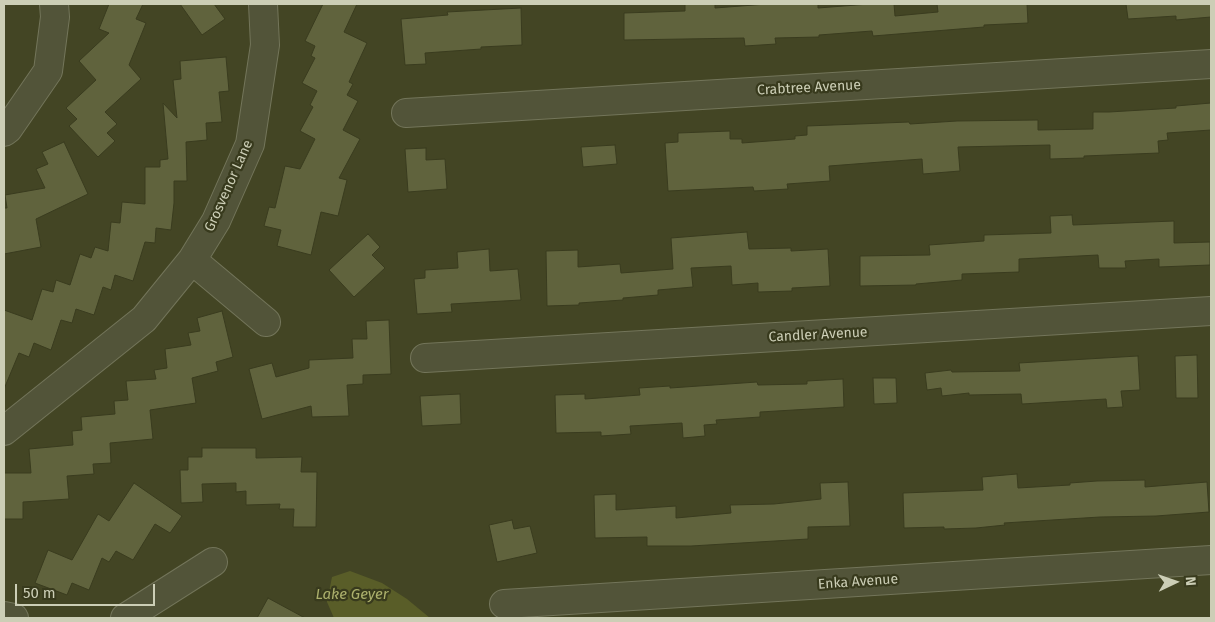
<!DOCTYPE html>
<style>
body{margin:0}
#map{position:relative;width:1215px;height:622px;overflow:hidden;background:#434524;font-family:"Fira Sans",sans-serif}
canvas{display:block}
.frame{position:absolute;inset:0;border:5px solid #ccceb6;pointer-events:none}
.north{position:absolute;left:1150px;top:557px;width:50px;height:50px;-webkit-text-stroke:4px #383a1d;paint-order:stroke;rotate:87deg;font-size:14px;font-weight:700;line-height:20px;text-align:center;color:#ccceb6}
.north::after{content:'';display:block;margin:auto;width:18px;height:22px;background:#ccceb6;clip-path:polygon(50% 0,100% 100%,50% 72%,0 100%)}
.scale{position:absolute;left:15px;top:584px;width:140px;height:22px;box-sizing:border-box;border:2px solid #ccceb6;border-top:0;padding-left:6px;font-size:15px;line-height:18px;white-space:nowrap;color:#ccceb6;-webkit-text-stroke:4px #383a1d;paint-order:stroke}
</style>
<div id="map">
<canvas width="1215" height="622"></canvas>
<div class="frame"></div>
<div class="north">N</div>
<div class="scale">50 m</div>
</div>
<script>
const ctx = document.querySelector('canvas').getContext('2d');
ctx.lineJoin = 'round';
function fill(path, color) {
  ctx.fillStyle = color;
  ctx.fill(path, 'evenodd');
}
function shape(rows) {
  const path = new Path2D();
  for (const r of rows) {
    path.moveTo(r[0], r[1]);
    for (let i = 2; i < r.length; i += 2) path.lineTo(r[i], r[i + 1]);
  }
  return path;
}
function stroke(path, color, width, dash) {
  ctx.strokeStyle = color;
  ctx.lineWidth = width;
  ctx.lineCap = dash ? 'butt' : 'round';
  ctx.setLineDash(dash || []);
  ctx.stroke(path);
}
function write(font, color, halo, rows, align = 'center') {
  ctx.font = font + ' "Fira Sans",sans-serif';
  ctx.lineWidth = 4.5;
  ctx.setLineDash([]);
  ctx.textBaseline = 'middle';
  ctx.strokeStyle = halo;
  ctx.fillStyle = color;
  for (const [text, x, y, turn = 0] of rows) {
    ctx.save();
    ctx.translate(x, y);
    ctx.rotate((+turn || 0) * Math.PI / 180);
    ctx.textAlign = isNaN(turn) ? turn : align;
    if (halo) ctx.strokeText(text, 0, 0);
    ctx.fillText(text, 0, 0);
    ctx.restore();
  }
}
fill(shape([
 [350,571,382,583,407,599,430,618,334,618,327,602,332,577]
]), '#595d28');
const building = shape([
 [109,4,143,4,136,19,146,23,129,65,141,79,105,112,117,124,107,133,115,141,98,157,69,126,77,119,66,108,96,80,79,61,109,33,99,29,109,4],
 [180,4,214,4,225,19,202,35,180,4],
 [323,4,357,4,344,32,367,43,349,82,353,84,347,95,358,101,343,130,360,139,339,178,347,180,338,216,321,212,311,255,277,246,281,230,264,226,269,207,275,208,285,166,300,169,315,139,300,131,313,107,310,105,317,91,302,83,315,58,311,56,315,46,305,41,323,4],
 [685,4,715,4,715,8,767,4,818,4,818,8,869,4,894,4,895,16,938,12,937,4,1027,4,1028,23,984,25,984,27,873,36,872,31,819,35,819,37,775,38,776,44,745,46,744,38,624,40,624,13,685,11,685,4],
 [1126,4,1211,4,1211,17,1176,20,1176,16,1128,19,1126,4],
 [521,8,522,45,481,47,481,49,425,53,426,64,405,65,401,19,448,15,447,12,521,8],
 [226,57,229,91,219,92,222,122,206,123,207,140,186,142,187,181,174,181,174,203,171,230,156,228,155,243,145,242,133,281,115,275,111,290,103,287,94,315,76,309,72,323,61,320,51,350,34,343,29,357,19,353,4,389,4,310,32,320,42,289,53,292,56,280,70,285,80,254,91,258,95,247,108,251,111,222,120,223,122,202,145,204,145,167,160,167,160,160,168,159,163,103,177,118,173,80,181,79,180,61,226,57],
 [1211,103,1211,130,1167,133,1168,140,1158,141,1159,153,1084,156,1084,158,1050,159,1050,145,958,147,960,171,923,174,922,159,881,162,829,166,830,181,787,184,788,189,754,191,753,187,668,191,665,143,678,142,678,133,730,131,730,139,742,139,742,143,795,139,795,136,807,135,807,126,909,122,910,124,957,121,1038,120,1038,130,1093,129,1093,112,1109,112,1176,108,1176,106,1211,103],
 [64,142,88,194,36,219,41,247,4,254,4,208,7,208,5,195,45,188,36,169,48,164,42,152,64,142],
 [615,145,617,164,583,167,581,147,615,145],
 [426,148,426,160,445,159,447,189,408,192,405,149,426,148],
 [1072,215,1073,225,1174,221,1174,243,1210,242,1210,265,1159,267,1159,259,1125,261,1126,268,1099,268,1098,255,1019,259,1019,272,962,274,962,280,916,284,916,285,860,286,860,256,930,255,929,245,984,241,984,235,1051,233,1050,216,1072,215],
 [747,232,749,249,791,248,791,251,828,249,830,286,792,288,792,291,758,292,758,283,732,285,731,266,691,268,693,287,658,290,658,295,623,298,623,300,579,303,579,305,547,306,546,251,578,250,578,267,620,264,621,273,673,269,671,238,747,232],
 [368,234,380,247,372,255,385,268,354,297,329,270,368,234],
 [489,249,490,271,518,269,521,300,451,304,452,312,417,314,414,279,425,278,425,270,458,268,457,252,489,249],
 [222,311,233,357,216,362,218,371,192,378,196,403,150,410,153,439,110,443,111,463,93,464,94,474,67,476,69,499,23,502,23,519,4,519,4,473,31,473,29,449,73,445,72,431,82,430,81,417,115,414,114,401,128,400,126,381,156,379,154,370,167,368,165,349,191,345,188,333,200,331,197,318,222,311],
 [389,320,391,374,363,375,363,384,347,385,349,416,312,417,311,406,262,419,249,369,272,363,276,377,309,368,309,360,353,358,352,339,367,339,366,321,389,320],
 [1197,355,1198,398,1176,398,1175,356,1197,355],
 [1138,356,1140,390,1121,391,1123,407,1107,408,1106,399,1022,404,1021,394,969,395,969,393,942,396,941,388,927,390,925,373,951,370,952,372,1020,371,1019,363,1138,356],
 [873,378,896,378,897,403,874,404,873,378],
 [843,379,844,407,760,412,760,417,716,420,717,424,704,425,705,436,683,438,682,423,630,426,631,434,601,436,601,432,556,433,555,395,585,394,585,399,640,395,639,388,670,386,670,388,757,382,758,385,807,384,807,381,843,379],
 [460,394,461,424,422,426,420,396,460,394],
 [202,448,256,448,256,458,302,457,301,472,317,472,316,527,293,527,294,509,279,509,280,504,246,505,246,491,236,492,236,483,202,484,203,502,181,503,180,470,188,470,188,457,202,457,202,448],
 [1017,474,1018,488,1070,485,1070,483,1097,481,1145,480,1145,487,1207,482,1209,512,1156,516,1100,517,1004,523,1005,525,976,528,944,529,944,527,904,528,903,493,983,490,982,477,1017,474],
 [848,482,850,526,808,527,808,539,691,546,647,546,647,537,595,538,594,495,616,494,616,510,676,506,676,518,731,513,730,505,774,504,821,499,820,483,848,482],
 [134,483,182,516,170,533,155,524,133,560,116,551,109,562,102,558,89,590,72,583,67,595,35,583,48,550,72,560,98,514,109,521,134,483],
 [512,520,514,529,530,526,537,553,497,562,489,525,512,520],
 [268,598,305,618,257,618,268,598]
]);
fill(building, '#60633d');
stroke(building, '#3a3c1f', 1);
const minor = shape([
 [406,113,1211,64],
 [4,132,8,129,48,71,55,17,54,4],
 [192,260,266,322],
 [425,358,1211,311],
 [4,431,144,319,192,260,216,221,250,144,265,45,263,4],
 [504,604,1211,560],
 [4,616,14,618],
 [125,618,213,562]
]);
stroke(minor, '#73755a', 30);
stroke(minor, '#525439', 28);
write('14px', '#ccceb6', '#383a1d', [
 ["Crabtree Avenue",809,88,-3],
 ["Grosvenor Lane",229,186,-66],
 ["Candler Avenue",818,335,-3],
 ["Enka Avenue",858,582,-4]
]);
write('italic 15px', '#acb06c', '#383a1d', [
 ["Lake Geyer",352,595]
]);
</script>
